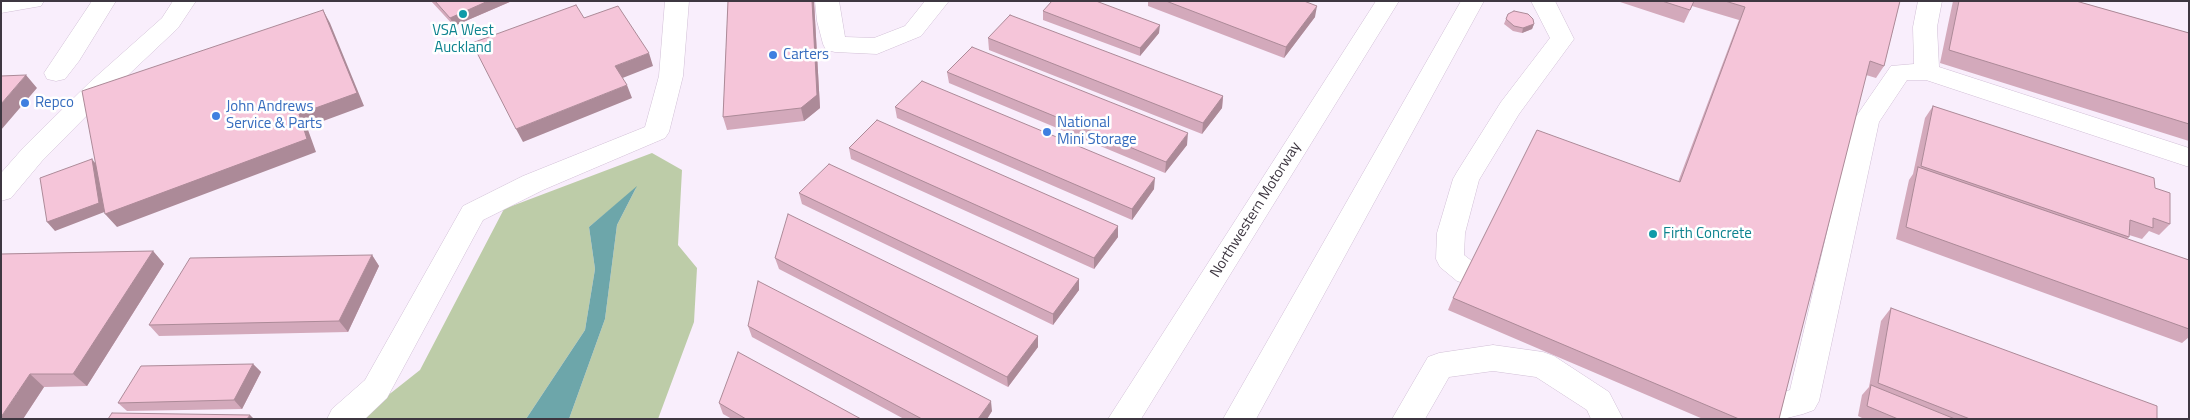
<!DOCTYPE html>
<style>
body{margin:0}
#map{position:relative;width:2190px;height:420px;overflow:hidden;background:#f9eefc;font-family:"Titillium Web",sans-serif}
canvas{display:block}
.frame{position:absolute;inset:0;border:2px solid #3e3741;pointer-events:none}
</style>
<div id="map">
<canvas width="2190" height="420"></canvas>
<div class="frame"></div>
</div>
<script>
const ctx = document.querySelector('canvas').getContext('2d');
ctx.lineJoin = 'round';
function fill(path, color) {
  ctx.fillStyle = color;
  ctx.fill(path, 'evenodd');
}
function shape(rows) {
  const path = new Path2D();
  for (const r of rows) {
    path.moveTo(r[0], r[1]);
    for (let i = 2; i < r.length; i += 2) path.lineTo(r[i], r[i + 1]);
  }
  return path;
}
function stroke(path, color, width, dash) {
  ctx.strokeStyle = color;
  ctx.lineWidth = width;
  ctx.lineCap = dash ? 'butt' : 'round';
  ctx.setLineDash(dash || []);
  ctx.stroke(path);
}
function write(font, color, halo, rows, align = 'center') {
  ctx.font = font + ' "Titillium Web",sans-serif';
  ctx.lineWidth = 5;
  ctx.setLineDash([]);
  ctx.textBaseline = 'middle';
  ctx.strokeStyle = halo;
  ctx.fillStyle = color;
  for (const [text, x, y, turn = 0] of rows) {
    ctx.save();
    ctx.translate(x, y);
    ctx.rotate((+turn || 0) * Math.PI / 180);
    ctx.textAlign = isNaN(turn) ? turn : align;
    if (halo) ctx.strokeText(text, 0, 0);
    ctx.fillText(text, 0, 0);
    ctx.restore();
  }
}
fill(shape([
 [652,153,682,170,678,245,697,268,694,322,658,419,569,419,605,319,617,225,636,188,589,227,595,269,585,330,526,419,358,419,420,370,504,209]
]), '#bdcca8');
fill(shape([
 [637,186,617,225,605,319,569,419,526,419,585,330,595,269,589,227]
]), '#6da6aa');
const minor = shape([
 [92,1,116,1,79,61,65,79,56,81,47,79,44,73,92,1],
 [173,1,196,1,178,28,108,94,42,161,11,198,1,201,1,173,24,147,90,82,162,18,173,1],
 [665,1,689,1,683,76,669,132,665,138,543,190,483,220,387,398,365,419,327,419,332,409,365,380,463,206,523,176,645,127,659,76,665,1],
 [815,1,839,1,845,37,874,38,905,26,925,1,949,1,921,36,877,54,835,52,826,50,823,44,817,21,815,1],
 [1531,1,1555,1,1574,39,1519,114,1479,180,1465,233,1464,255,1477,265,1481,273,1477,281,1467,284,1457,281,1440,267,1436,259,1437,233,1453,179,1457,172,1501,102,1550,38,1531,1],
 [1918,1,1942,1,1937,27,1939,67,2189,148,2189,167,1926,80,1907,80,1879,122,1819,401,1814,410,1803,414,1783,419,1764,416,1759,407,1764,398,1790,390,1853,121,1891,66,1914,64,1913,27,1918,1],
 [1493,345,1543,352,1554,356,1609,392,1623,419,1591,419,1587,410,1536,377,1493,371,1449,377,1425,419,1392,419,1428,357,1439,353,1493,345]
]);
const major = shape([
 [1,1,44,1,41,6,1,13,1,1]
]);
const highway = shape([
 [1376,1,1399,1,1141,419,1108,419,1376,1],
 [1461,1,1484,1,1256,419,1223,419,1461,1]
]);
stroke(minor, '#d1bfd6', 1);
stroke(major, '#d1bfd6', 1);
stroke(highway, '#d1bfd6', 1);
fill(minor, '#fff');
fill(major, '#fff');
fill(highway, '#fff');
fill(shape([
 [431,1,512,1,454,26],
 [728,1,814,1,820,108,804,121,727,130,723,117],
 [1148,1,1304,1,1315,17,1284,58,1148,6],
 [1617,1,1900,1,1884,66,1876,78,1866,75,1779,419,1703,419,1448,310,1453,298,1678,182,1739,20,1692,6,1684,23],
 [1953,1,2076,1,2189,33,2189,141,1940,63],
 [1043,11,1159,33,1140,56,1043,20],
 [1508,14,1534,24,1532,29,1522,33,1513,31,1504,24],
 [988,38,1223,96,1222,108,1202,134,989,50],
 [947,72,1187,145,1165,173,949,83],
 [1933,106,2155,188,2170,224,2159,235,2149,231,2142,239,2129,235,2129,237,2127,239,2189,260,2189,337,2182,343,1896,239,1909,180,1913,174,1925,118],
 [895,107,1154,189,1132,220,897,118],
 [849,148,1118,237,1094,269,851,159],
 [799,193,1079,279,1079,290,1053,325,802,204],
 [153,251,164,264,87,386,44,387,23,419,1,254],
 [372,255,379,266,348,332,159,336,149,325],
 [775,258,1038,336,1038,347,1008,387,779,269],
 [1891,308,2157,419,1864,419,1858,416,1862,395,1869,387,1881,321],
 [748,326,992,411,987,419,904,419,752,337],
 [253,364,261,372,242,409,127,411,118,403],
 [719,403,861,419,732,419,723,414]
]), '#d3a9bb');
fill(shape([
 [488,1,512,1,454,26,450,18],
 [812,1,814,1,820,108,804,121,801,108],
 [1317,6,1315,17,1284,58,1286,47],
 [323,10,330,23,364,106,307,127,316,152,117,227,105,214,299,114],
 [1534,24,1532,29,1522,33,1523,28],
 [1160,25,1159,33,1140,56,1140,48],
 [649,53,653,66,620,79,615,66],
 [26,75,37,88,1,130,1,104],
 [627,85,632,98,523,142,516,129],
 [1223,96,1222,108,1202,134,1203,123],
 [1188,133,1187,145,1165,173,1166,162],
 [92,159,99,168,107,211,55,231,47,222],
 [1155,178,1154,189,1132,220,1132,209],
 [1118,226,1118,237,1094,269,1094,258],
 [153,251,164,264,87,386,73,374],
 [372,255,379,266,348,332,339,321],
 [1079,279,1079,290,1053,325,1053,314],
 [1038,336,1038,347,1008,387,1007,377],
 [253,364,261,372,242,409,234,400],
 [30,374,44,387,23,419,1,419,1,417],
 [991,401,992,411,987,419,978,419],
 [250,415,254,419,247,419]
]), '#ac8a98');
const building = shape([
 [435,1,488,1,450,18,435,1],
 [728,1,812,1,817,95,801,108,723,117,728,1],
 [1052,1,1096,1,1160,25,1140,48,1043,11,1052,1],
 [1166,1,1304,1,1317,6,1286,47,1166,1],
 [1662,1,1694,1,1690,10,1662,1],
 [1725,1,1900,1,1884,66,1870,61,1779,419,1739,419,1453,298,1537,130,1680,182,1745,7,1725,1],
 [1959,1,2076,1,2189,33,2189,124,1949,50,1959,1],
 [576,5,584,18,618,6,649,53,615,66,627,85,516,129,472,43,576,5],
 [323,10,357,93,299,114,307,139,105,214,82,91,323,10],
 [1514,11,1528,14,1533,19,1534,24,1523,28,1514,26,1506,19,1508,14,1514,11],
 [1010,15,1223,96,1203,123,988,38,1010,15],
 [972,47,1188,133,1166,162,947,72,972,47],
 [26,75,1,104,1,76,26,75],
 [922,81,1155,178,1132,209,895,107,922,81],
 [1933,106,2154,178,2155,188,2170,193,2170,224,2153,218,2153,228,2130,220,2129,237,1921,166,1933,106],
 [877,120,1118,226,1094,258,849,148,877,120],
 [92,159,99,203,47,222,40,178,92,159],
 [829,164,1079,279,1053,314,799,193,829,164],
 [1918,167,2189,260,2189,329,1906,227,1918,167],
 [788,214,1038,336,1007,377,775,258,788,214],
 [153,251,73,374,30,374,1,417,1,254,153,251],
 [372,255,339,321,149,325,190,258,372,255],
 [758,281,991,401,978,419,922,419,748,326,758,281],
 [1891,308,2157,406,2157,419,1970,419,1878,383,1891,308],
 [738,352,861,419,746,419,719,403,738,352],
 [253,364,234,400,118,403,141,366,253,364],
 [1871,385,1955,419,1898,419,1867,406,1871,385],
 [112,413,250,415,247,419,108,419,112,413]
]);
fill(building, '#f5c5d9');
stroke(building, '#ac8a98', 1);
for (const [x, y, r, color] of [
 [463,14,5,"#0f9aa8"],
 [773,55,5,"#3f7fe0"],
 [25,103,5,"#3f7fe0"],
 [216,116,5,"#3f7fe0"],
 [1047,132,5,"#3f7fe0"],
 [1653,234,5,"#0f9aa8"]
]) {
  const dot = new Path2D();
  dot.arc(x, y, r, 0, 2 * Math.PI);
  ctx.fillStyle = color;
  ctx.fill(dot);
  stroke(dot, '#fff', 2);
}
write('15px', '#0d838f', '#fff', [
 ["VSA West",463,31],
 ["Auckland",463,48],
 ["Firth Concrete",1663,234,"left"]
]);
write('15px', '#366cbe', '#fff', [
 ["Carters",783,55],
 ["Repco",35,103],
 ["John Andrews",226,107],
 ["Service & Parts",226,124],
 ["National",1057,123],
 ["Mini Storage",1057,140]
], 'left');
write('15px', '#3e3741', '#fff', [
 ["Northwestern Motorway",1256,210,-58]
]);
</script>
